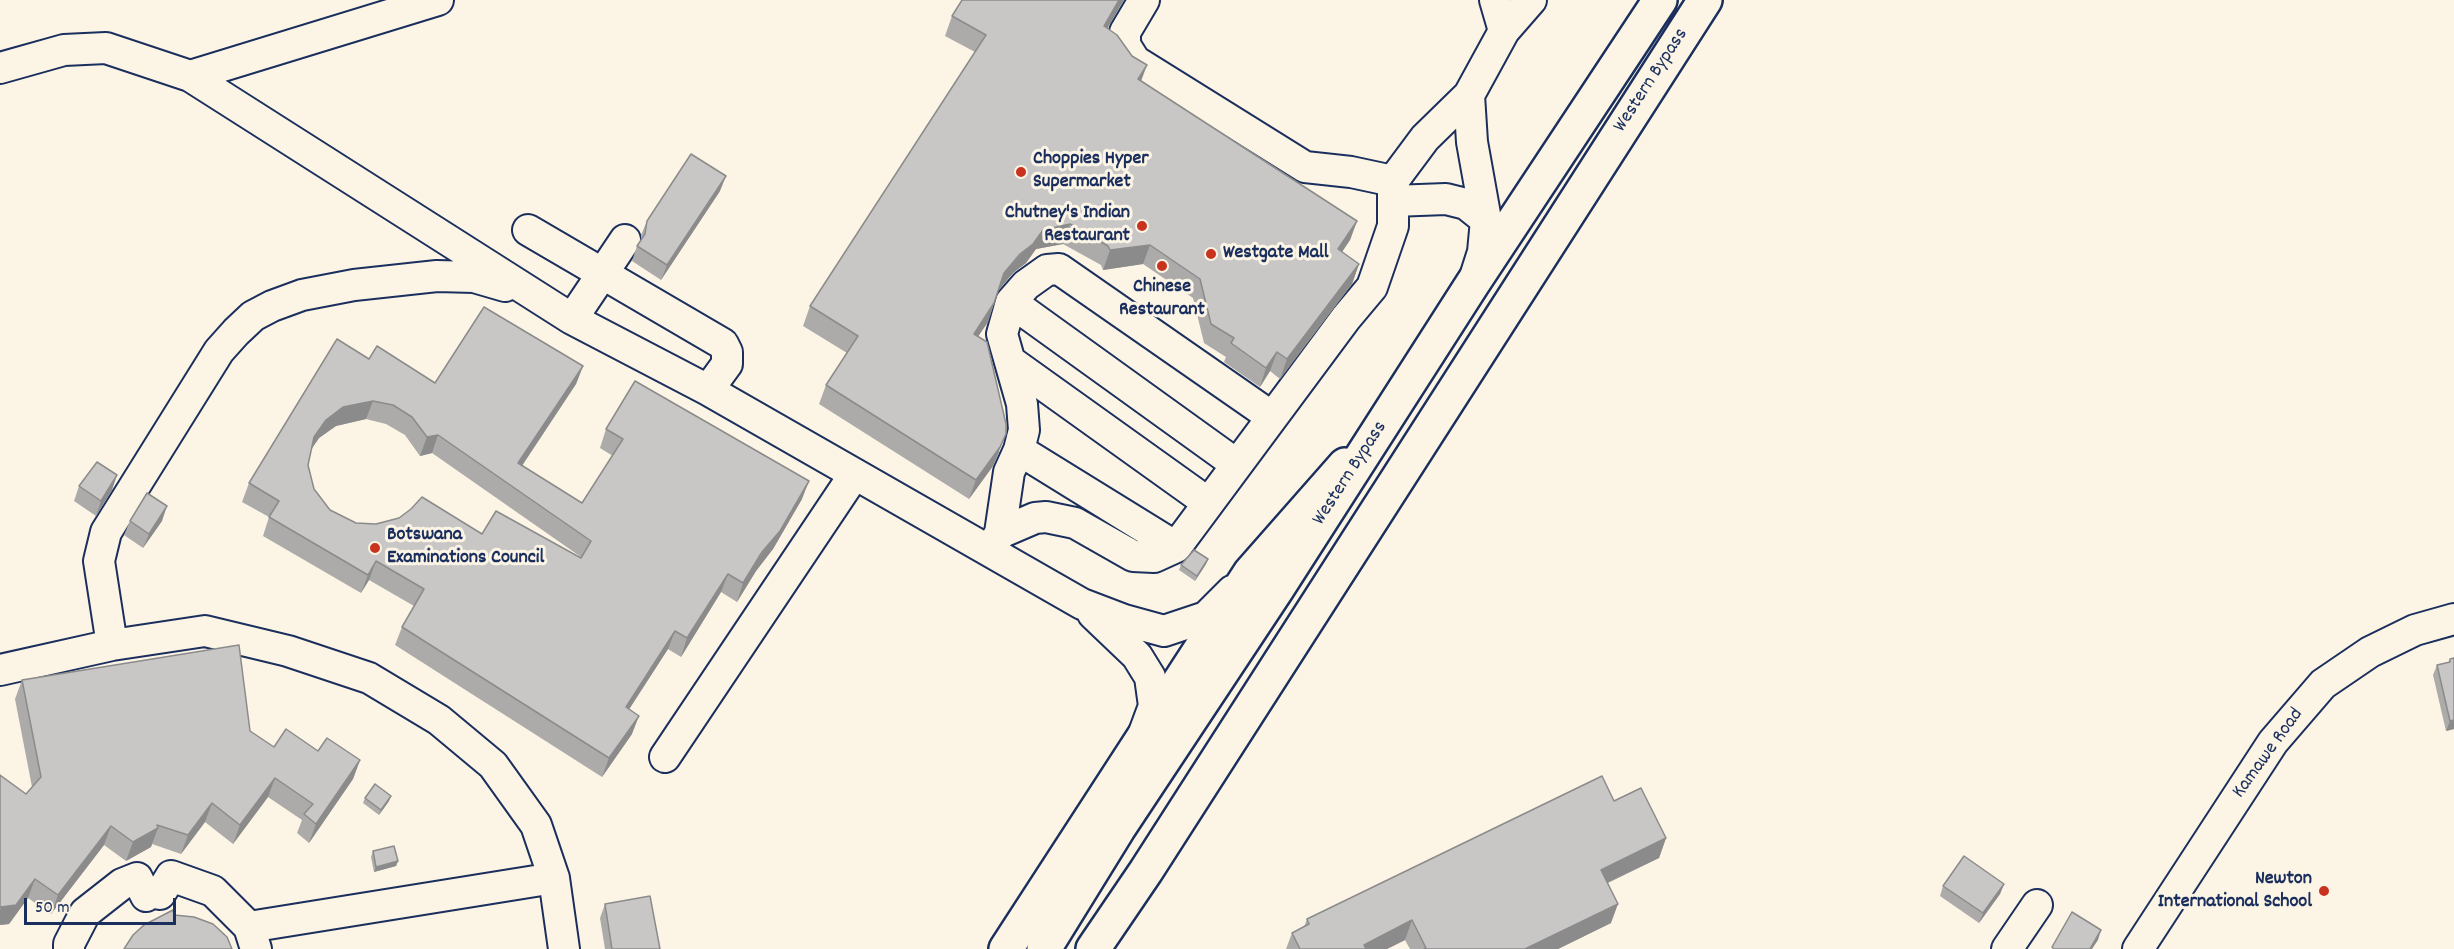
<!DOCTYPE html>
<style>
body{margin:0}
#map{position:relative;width:2454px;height:949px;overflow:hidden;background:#fcf5e5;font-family:Dekko,sans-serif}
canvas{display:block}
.scale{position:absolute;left:24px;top:898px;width:152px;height:27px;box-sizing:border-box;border:3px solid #1b2f5e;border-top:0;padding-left:8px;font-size:18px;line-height:21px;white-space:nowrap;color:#1b2f5e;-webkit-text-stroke:4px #fcf5e5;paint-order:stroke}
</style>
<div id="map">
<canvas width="2454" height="949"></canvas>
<div class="scale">50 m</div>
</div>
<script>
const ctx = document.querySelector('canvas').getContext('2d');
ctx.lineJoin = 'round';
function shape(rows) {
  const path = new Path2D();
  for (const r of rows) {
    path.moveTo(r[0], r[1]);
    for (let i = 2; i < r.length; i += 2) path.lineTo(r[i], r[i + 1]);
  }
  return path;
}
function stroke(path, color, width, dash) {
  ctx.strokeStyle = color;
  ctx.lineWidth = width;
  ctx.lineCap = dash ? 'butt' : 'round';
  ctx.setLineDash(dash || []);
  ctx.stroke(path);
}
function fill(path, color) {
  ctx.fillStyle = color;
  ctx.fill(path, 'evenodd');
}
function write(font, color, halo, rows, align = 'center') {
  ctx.font = font + ' Dekko,sans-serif';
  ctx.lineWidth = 6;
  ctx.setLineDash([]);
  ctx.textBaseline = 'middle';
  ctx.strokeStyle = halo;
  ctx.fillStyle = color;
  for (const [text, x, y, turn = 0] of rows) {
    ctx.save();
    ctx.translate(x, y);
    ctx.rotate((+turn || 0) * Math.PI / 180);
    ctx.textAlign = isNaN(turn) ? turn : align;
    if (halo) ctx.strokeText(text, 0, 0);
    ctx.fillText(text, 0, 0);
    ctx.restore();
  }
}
const minor = shape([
 [1144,0,1125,32,1125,45,1135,61,1305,167,1351,172,1393,181],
 [1495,0,1504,31],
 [0,68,64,50,106,48,190,76,572,319,708,390,1082,604,1124,620,1164,631,1206,617,1232,591],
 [190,76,438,0],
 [1393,201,1446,199,1466,204,1486,220],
 [528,230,723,344,727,352,727,364,708,390],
 [1476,274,1483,252,1486,220,1472,142,1469,95,1504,31,1531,0],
 [1011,302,1236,464],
 [572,319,625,240],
 [1010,361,1207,502],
 [1019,450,1176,547],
 [1000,533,1035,518,1046,517,1075,523,1133,556,1154,557,1176,547,1346,318,1372,287,1393,226,1393,181,1425,138,1469,95],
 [992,547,1000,533,1009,472,1019,450,1024,430,1022,404,1002,334,1011,302,1026,285,1047,270,1059,269,1272,417],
 [1093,614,1137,656,1150,677,1154,706,1144,733],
 [112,645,99,561,106,532,219,351,236,332,253,316,272,306,302,295,354,285,437,276,474,277,505,286],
 [0,670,112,645,205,631,288,651,369,678,439,720,493,765,536,825,554,878,564,949],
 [665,757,854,475],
 [160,894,171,876,213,891,249,927,256,949],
 [249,927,554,878],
 [69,949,69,944,85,913,122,884,137,878,146,896],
 [2007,949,2037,905],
 [2138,949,2273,742,2323,684,2370,652,2415,630,2454,619]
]);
const major = shape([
 [1006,949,1250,573,1345,465]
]);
const highway = shape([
 [1044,949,1118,829,1277,589,1473,283,1660,0],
 [1093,949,1146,871,1705,0]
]);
stroke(minor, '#1b2f5e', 34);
stroke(major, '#1b2f5e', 38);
stroke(highway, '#1b2f5e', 38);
stroke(minor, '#fcf5e5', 30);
stroke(major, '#fcf5e5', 33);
stroke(highway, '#fcf5e5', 33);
fill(shape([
 [952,16,1107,28,1141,81,1357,221,1350,240,1342,252,1359,264,1352,284,1280,379,1270,371,1260,387,1224,362,1226,357,1204,343,1193,298,1143,264,1103,270,1101,265,1063,244,1036,249,1026,263,1013,273,998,291,988,322,978,336,999,453,993,466,969,499,819,404,826,385,847,353,803,326,810,306,975,52,945,36],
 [720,191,661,280,632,261,637,246,641,241,641,235,647,221],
 [369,359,435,383,583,366,576,384,522,466,582,503,613,456,600,448,606,429,802,499,773,549,756,571,737,602,721,592,681,657,668,649,629,709,632,734,602,777,395,645,402,627,414,606,369,580,361,593,263,536,269,517,242,502,249,483],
 [366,419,386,424,405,435,420,456,432,453,581,557,482,534,356,523,330,510,314,489,308,465,311,449,319,438,336,426],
 [79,486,112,490,96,516,74,501],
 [130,521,162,521,143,548,124,535],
 [1206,564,1195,581,1179,570,1181,565],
 [2454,658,2454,729,2446,731,2433,675,2437,665,2448,663,2450,659],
 [22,680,250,731,274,747,318,751,360,760,353,779,309,843,297,833,302,820,268,797,233,844,205,822,181,854,152,844,151,847,126,861,104,845,51,914,28,898,9,924,0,925,0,775,26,794,32,787,15,699],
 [365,798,389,801,379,815,363,803],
 [1614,801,1666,838,1659,858,1608,883,1611,923,1558,949,1410,949,1405,940,1387,949,1286,949,1292,933,1304,927,1307,919],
 [373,851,398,861,396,866,374,872,371,857],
 [2004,884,2000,894,1979,923,1940,896,1943,886],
 [605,904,660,949,605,949,600,918]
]), '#acabaa');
fill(shape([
 [1119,0,1124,0,1097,46,1104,26],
 [1147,65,1140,84,1138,79],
 [726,176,720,191,661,280,667,265],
 [1357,221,1350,240,1331,268,1338,249],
 [1070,224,1063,244,1036,249,1026,263,1013,273,997,292,1004,273,1043,230],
 [1150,245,1143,264,1103,270,1110,250],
 [1359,264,1352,284,1280,379,1287,359],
 [994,303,988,322,967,353,974,334],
 [1277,352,1270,371,1260,387,1266,368],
 [583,366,576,384,511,482,518,463],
 [373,401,366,419,336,426,319,438,307,456,314,437,326,420,343,407],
 [1006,434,993,466,969,499,976,480],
 [438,435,432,453,420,456,427,437],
 [117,475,112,490,96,516,101,501],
 [809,481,802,499,773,549,756,571,737,602,743,583],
 [167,506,162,521,143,548,149,534],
 [1208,559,1206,564,1195,581,1197,576],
 [376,561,369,580,361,593,368,575],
 [728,574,721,592,681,657,687,638],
 [675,631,668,649,619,725,626,707],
 [639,716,632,734,602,777,609,758],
 [2454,720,2454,729,2446,731,2450,721],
 [360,760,353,779,309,843,316,824],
 [275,778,268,797,233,844,240,825],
 [391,796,389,801,379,815,381,810],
 [212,803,205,822,181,854,188,835],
 [111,826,104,845,51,914,58,895],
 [158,828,151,847,126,861,133,842],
 [1666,838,1659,858,1594,889,1601,870],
 [398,861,396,866,374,872,376,867],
 [35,879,28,898,9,924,0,925,0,910,1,907],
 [2004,884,2000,894,1979,923,1983,913],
 [1618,904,1611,923,1558,949,1525,949],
 [1412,920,1405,940,1387,949,1362,949,1364,945],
 [2101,930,2098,940,2092,949,2090,949]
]), '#8c8b8b');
const building = shape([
 [962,0,1119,0,1104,26,1117,35,1132,56,1147,65,1138,79,1357,221,1338,249,1359,264,1287,359,1277,352,1266,368,1231,343,1234,338,1211,324,1200,279,1150,245,1110,250,1108,246,1070,224,1043,230,1033,244,1020,254,1004,273,994,303,974,334,987,342,1006,424,1006,434,1000,447,976,480,826,385,858,336,810,306,986,35,952,16,962,0],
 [691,154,726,176,667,265,637,246,645,234,647,221,691,154],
 [484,307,583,366,518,463,582,503,623,439,606,429,635,381,809,481,780,531,762,552,743,583,728,574,687,638,675,631,626,707,639,716,609,758,402,627,424,589,376,561,368,575,269,517,279,501,249,483,337,339,369,359,377,346,435,383,484,307],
 [373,401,393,405,412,417,427,437,438,435,591,541,581,558,496,511,482,534,422,497,411,509,399,518,376,524,356,523,330,510,314,489,308,465,314,437,326,420,343,407,373,401],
 [97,462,117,475,101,501,79,486,97,462],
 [147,493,167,506,149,534,130,521,147,493],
 [1194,550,1208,559,1197,576,1181,565,1194,550],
 [239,645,250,731,274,747,286,729,318,751,327,738,360,760,316,824,304,814,313,804,275,778,240,825,212,803,188,835,157,825,158,828,133,842,111,826,58,895,35,879,16,905,1,907,0,907,0,775,26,794,41,777,22,680,239,645],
 [2454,658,2454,720,2450,721,2437,665,2450,662,2450,659,2454,658],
 [1602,776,1614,801,1641,788,1666,838,1601,870,1618,904,1525,949,1424,949,1426,948,1412,920,1364,945,1366,949,1300,949,1292,933,1309,924,1307,919,1602,776],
 [375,784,391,796,381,810,365,798,375,784],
 [394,846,398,861,376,867,373,851,394,846],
 [1964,856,2004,884,1983,913,1943,886,1964,856],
 [650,896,660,949,612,949,605,904,650,896],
 [173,910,174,915,194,917,213,924,227,937,232,949,124,949,133,935,144,925,173,910],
 [2072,912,2101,930,2090,949,2054,949,2052,947,2072,912]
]);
fill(building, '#c8c7c6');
stroke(building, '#8c8b8b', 1.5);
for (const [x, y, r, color] of [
 [1021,172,6,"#c8321e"],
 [1142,226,6,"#c8321e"],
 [1211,254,6,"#c8321e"],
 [1162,266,6,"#c8321e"],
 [375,548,6,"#c8321e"],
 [2324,891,6,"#c8321e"]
]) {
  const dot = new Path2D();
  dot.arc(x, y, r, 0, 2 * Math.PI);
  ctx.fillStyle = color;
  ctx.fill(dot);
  stroke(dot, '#fcf5e5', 2);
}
write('20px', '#1b2f5e', '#fcf5e5', [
 ["Western Bypass",1652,81,-57],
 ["Western Bypass",1351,474,-57],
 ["Kamawe Road",2269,754,-54]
]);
write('bold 20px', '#1b2f5e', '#fcf5e5', [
 ["Choppies Hyper",1033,160],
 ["Supermarket",1033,183],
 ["Chutney's Indian",1130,214,"right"],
 ["Restaurant",1130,237,"right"],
 ["Westgate Mall",1223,254],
 ["Chinese",1162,288,"center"],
 ["Restaurant",1162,311,"center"],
 ["Botswana",387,536],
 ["Examinations Council",387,559],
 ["Newton",2312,880,"right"],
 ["International School",2312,903,"right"]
], 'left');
</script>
